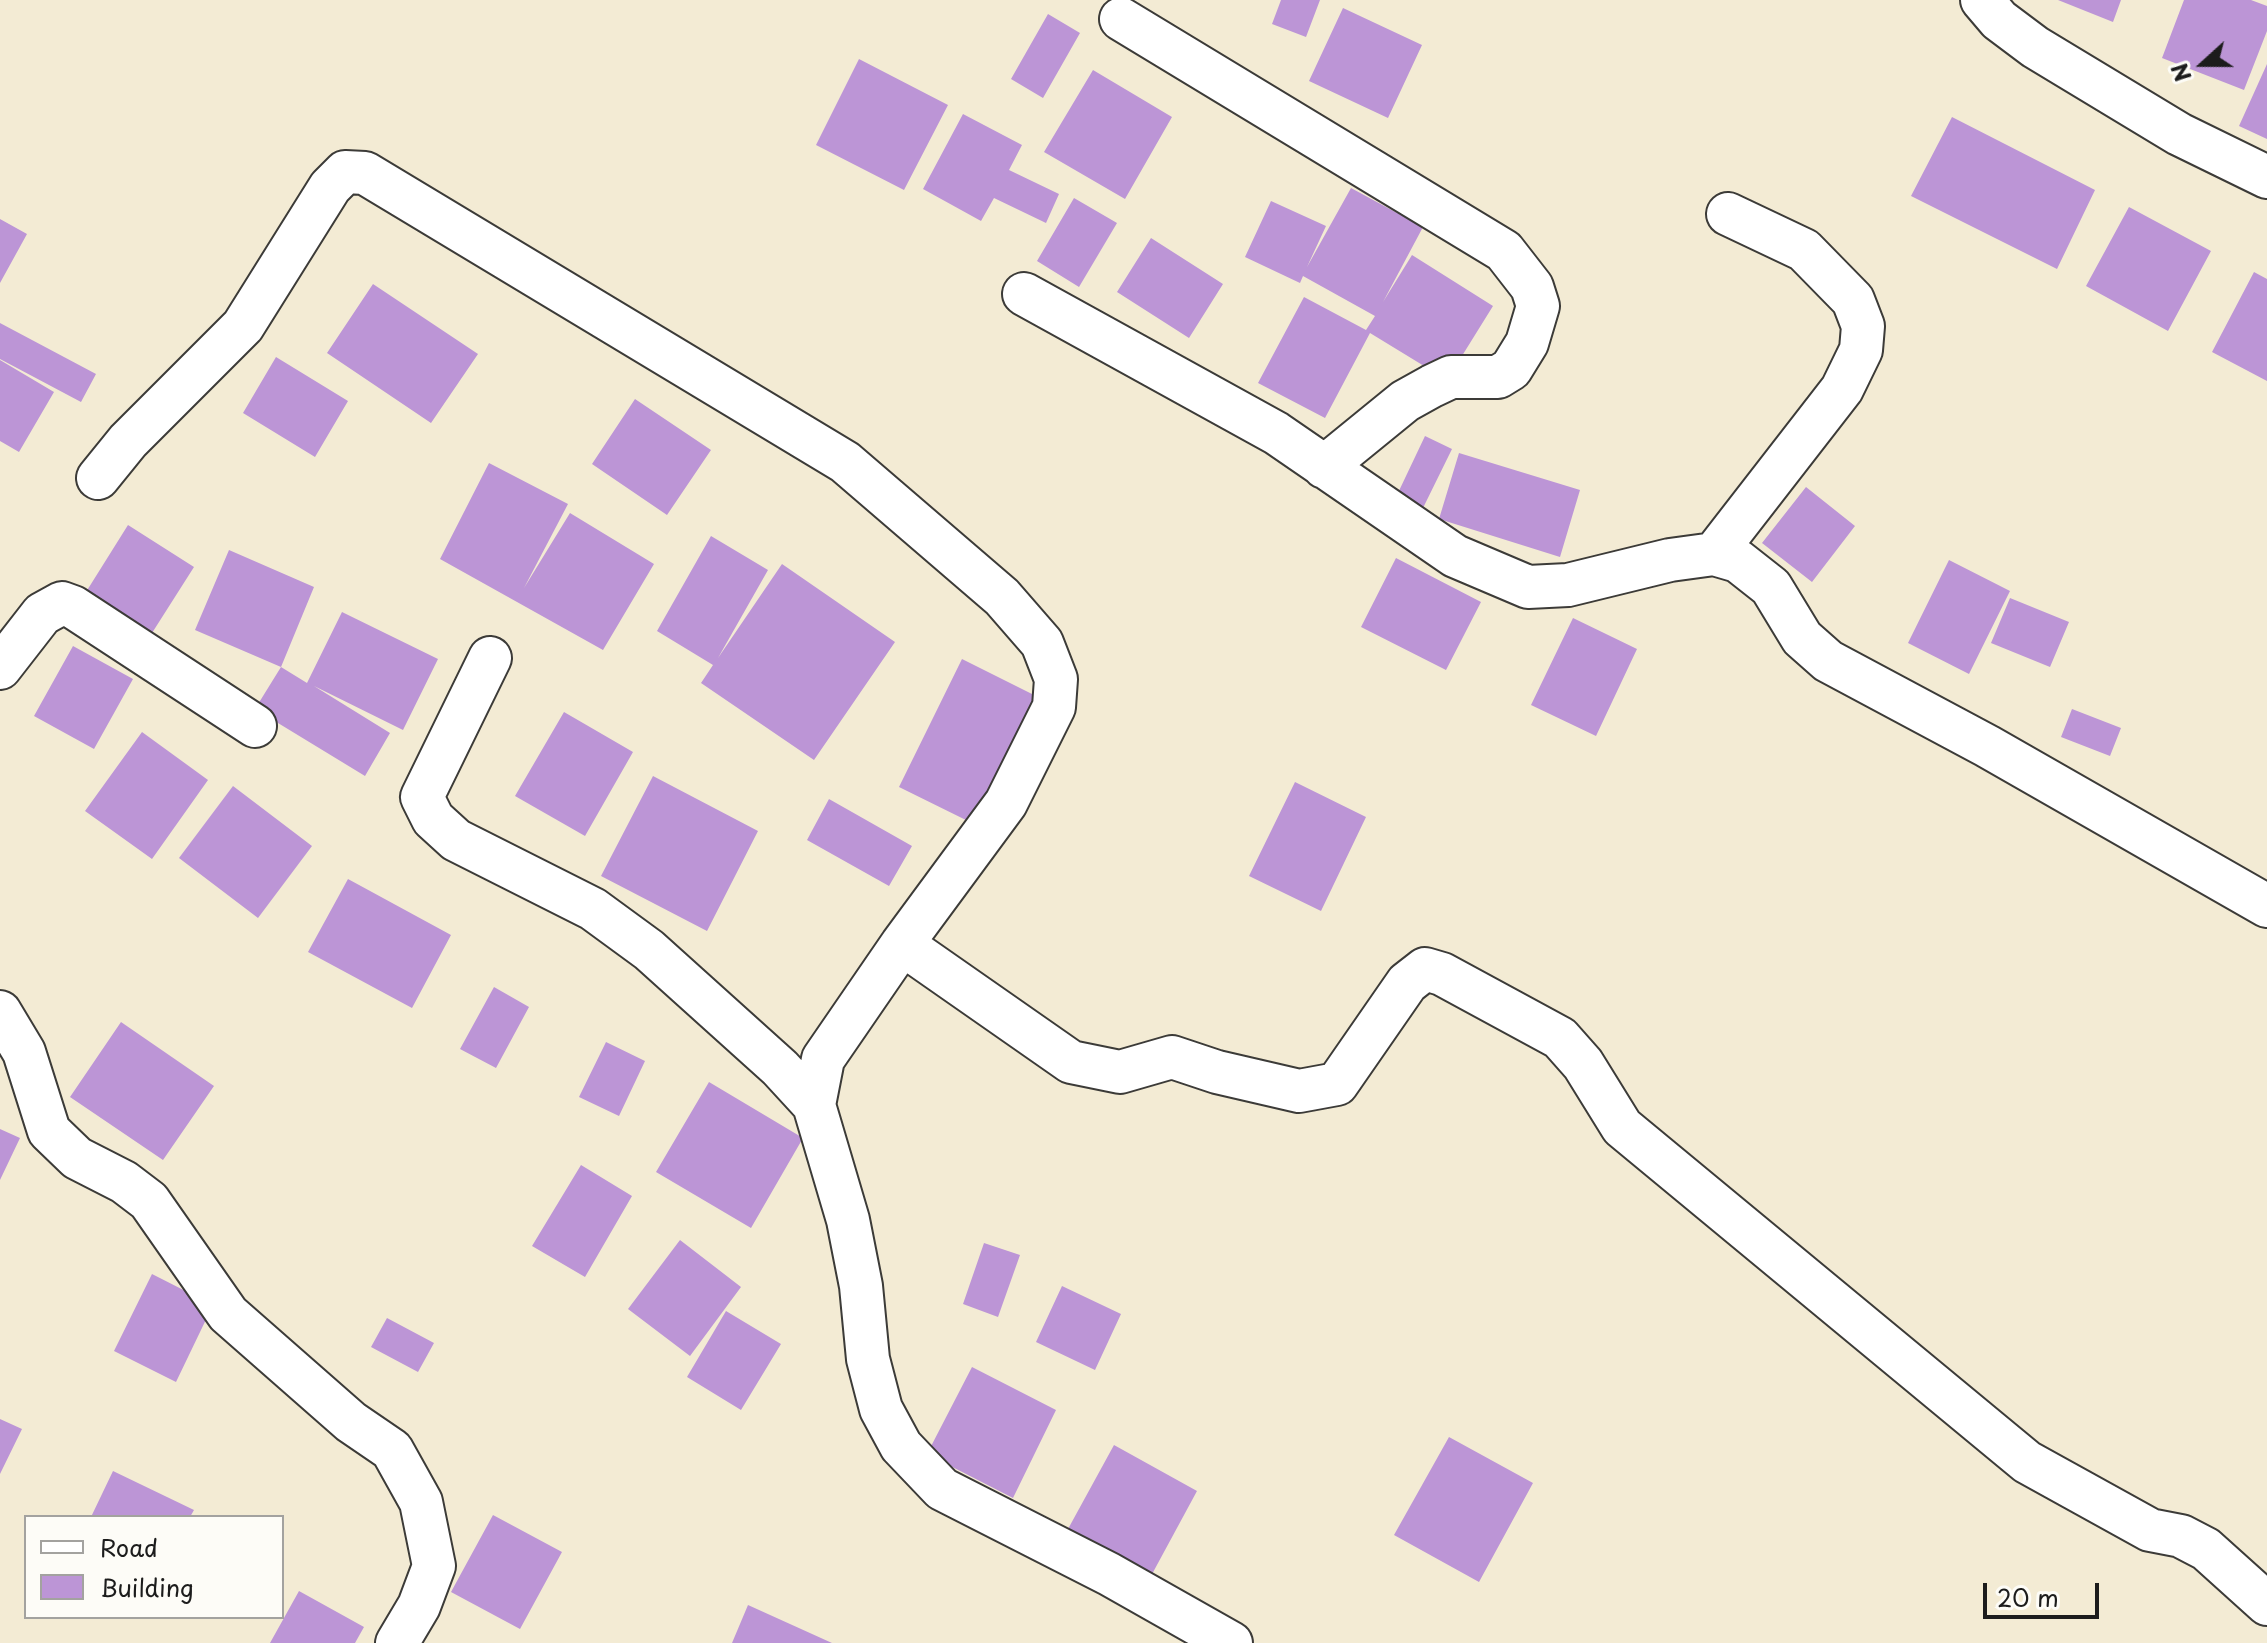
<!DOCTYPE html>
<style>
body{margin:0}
#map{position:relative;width:2267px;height:1643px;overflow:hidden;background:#f3ebd4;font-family:"Playpen Sans",sans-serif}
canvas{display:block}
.legend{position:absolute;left:24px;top:1515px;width:260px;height:104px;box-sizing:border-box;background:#fdfcf7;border:2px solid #a3a29f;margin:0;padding:10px 14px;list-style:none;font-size:24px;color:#1c1c1c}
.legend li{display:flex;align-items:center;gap:16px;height:40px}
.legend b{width:40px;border:2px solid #a3a29f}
.north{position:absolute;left:2163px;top:24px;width:80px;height:80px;-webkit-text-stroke:6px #fdfcf7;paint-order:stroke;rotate:249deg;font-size:22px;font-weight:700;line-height:32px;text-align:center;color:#1c1c1c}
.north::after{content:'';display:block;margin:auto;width:28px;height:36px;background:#1c1c1c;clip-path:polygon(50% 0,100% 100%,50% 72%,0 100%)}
.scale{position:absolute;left:1983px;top:1583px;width:116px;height:36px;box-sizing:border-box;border:4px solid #1c1c1c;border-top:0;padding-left:10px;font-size:24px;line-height:28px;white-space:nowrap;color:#1c1c1c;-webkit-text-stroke:6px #fdfcf7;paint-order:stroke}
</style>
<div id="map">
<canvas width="2267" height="1643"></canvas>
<ul class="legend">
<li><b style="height:10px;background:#fff"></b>Road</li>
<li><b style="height:22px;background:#bc95d6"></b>Building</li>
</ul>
<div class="north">N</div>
<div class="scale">20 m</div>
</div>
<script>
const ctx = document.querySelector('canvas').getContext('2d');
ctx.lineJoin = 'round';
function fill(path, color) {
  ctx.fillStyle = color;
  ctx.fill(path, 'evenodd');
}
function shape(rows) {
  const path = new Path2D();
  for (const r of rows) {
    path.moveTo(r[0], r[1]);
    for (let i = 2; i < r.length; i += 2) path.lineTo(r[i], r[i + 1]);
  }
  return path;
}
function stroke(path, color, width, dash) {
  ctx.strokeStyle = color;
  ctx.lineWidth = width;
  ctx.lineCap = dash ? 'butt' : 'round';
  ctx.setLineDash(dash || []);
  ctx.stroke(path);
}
fill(shape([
 [1281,0,1320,0,1306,37,1272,24],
 [2058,0,2121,0,2113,22],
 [2184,0,2251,0,2267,6,2267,31,2244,90,2162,58],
 [1343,8,1422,45,1388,118,1309,81],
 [1048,14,1080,33,1043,98,1011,79],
 [859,59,948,105,904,190,816,145],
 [2267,64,2267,139,2239,126],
 [1093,70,1172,117,1125,199,1044,152],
 [963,114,1022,145,1009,170,1059,194,1046,223,994,198,981,221,923,189],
 [1952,117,2095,190,2057,269,1911,196],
 [1351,188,1423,227,1383,302,1412,255,1493,306,1447,380,1370,333,1325,418,1258,383,1304,297,1366,330,1375,316,1303,276,1300,283,1245,257,1271,201,1326,226,1307,267],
 [1074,198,1117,223,1079,287,1037,261],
 [2129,207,2211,251,2168,331,2086,286],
 [0,219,27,234,0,283],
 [1151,238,1223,284,1189,338,1117,292],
 [2254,272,2267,279,2267,381,2212,352],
 [373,284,478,354,431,423,327,353],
 [0,323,96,374,81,402,0,359],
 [276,357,348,401,315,457,243,413],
 [0,360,54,392,19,452,0,441],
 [635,399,711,450,667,515,592,464],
 [1425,436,1452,449,1423,508,1397,495],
 [1459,453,1580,490,1560,557,1439,519],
 [489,463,568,504,524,588,570,513,654,564,603,650,440,559],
 [1806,487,1855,526,1812,582,1762,543],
 [128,525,194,567,152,633,86,592],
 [711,536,768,570,718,658,782,564,895,642,814,760,701,683,713,665,657,631],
 [229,550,314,587,281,667,195,630],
 [1396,558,1481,602,1446,670,1361,627],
 [1949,560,2010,591,1969,674,1908,643],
 [2010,598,2069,622,2050,667,1991,643],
 [342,612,438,659,403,730,314,686,390,733,365,776,255,709,281,667,307,683],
 [1573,618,1637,649,1596,736,1531,705],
 [73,646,133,679,94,749,34,716],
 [962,659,1036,696,974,824,899,787],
 [2072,709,2121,728,2110,756,2061,737],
 [564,712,633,752,585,836,515,796],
 [142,732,208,780,152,859,85,811],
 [653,776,758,831,707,931,601,876],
 [1295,782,1366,817,1321,911,1249,876],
 [233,786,312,846,258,918,179,858],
 [829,799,912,846,889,886,807,840],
 [348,879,451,935,412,1008,308,952],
 [494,987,529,1007,496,1068,460,1049],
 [121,1022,214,1086,163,1160,70,1097],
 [606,1042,645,1061,619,1116,579,1097],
 [709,1082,803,1138,751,1228,656,1172],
 [0,1129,20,1138,0,1180],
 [581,1165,632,1196,585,1277,532,1246],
 [680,1240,741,1287,690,1356,628,1309],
 [984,1243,1020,1255,998,1317,963,1304],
 [152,1274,213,1305,176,1382,114,1351],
 [1062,1286,1121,1314,1095,1370,1036,1342],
 [726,1311,781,1344,741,1410,687,1377],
 [387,1318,434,1343,418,1372,371,1347],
 [972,1367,1056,1410,1013,1498,927,1454],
 [0,1419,22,1429,0,1474],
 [1449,1437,1533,1483,1479,1582,1394,1535],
 [1114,1445,1197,1491,1151,1576,1068,1529],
 [113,1471,194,1510,190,1517,91,1517],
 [493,1515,562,1552,520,1629,451,1592],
 [299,1591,364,1627,355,1643,270,1643],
 [748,1605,832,1643,732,1643]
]), '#bc95d6');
const street = shape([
 [1982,0,1999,20,2035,47,2179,134,2267,177],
 [1121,19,1504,251,1532,287,1538,306,1527,343,1511,369,1498,377,1451,377,1432,386,1405,401,1324,467],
 [1024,294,1276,433,1455,556,1528,587,1568,585,1670,560,1714,554,1738,561,1771,587,1802,638,1828,661,1987,746,2267,906],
 [98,478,128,441,243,326,330,187,345,172,365,173,845,462,1002,597,1042,643,1056,679,1054,707,1006,803,902,944,823,1059,814,1105],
 [1714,554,1842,389,1861,350,1863,326,1853,300,1804,250,1728,214],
 [490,658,422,797,433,819,456,840,593,909,649,950,780,1068,814,1105,848,1220,861,1286,868,1359,881,1409,901,1446,942,1489,1109,1574,1231,1643],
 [0,668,42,614,62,603,73,607,255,726],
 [902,944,1071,1062,1120,1072,1172,1057,1217,1072,1299,1091,1337,1084,1407,983,1425,969,1442,974,1560,1038,1583,1064,1622,1127,2027,1462,2150,1530,2181,1536,2206,1549,2267,1604],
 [0,1012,24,1052,49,1131,77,1158,124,1182,149,1201,228,1314,351,1422,392,1450,421,1502,434,1566,419,1606,397,1643]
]);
stroke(street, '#3c3b38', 46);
stroke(street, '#fff', 42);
</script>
